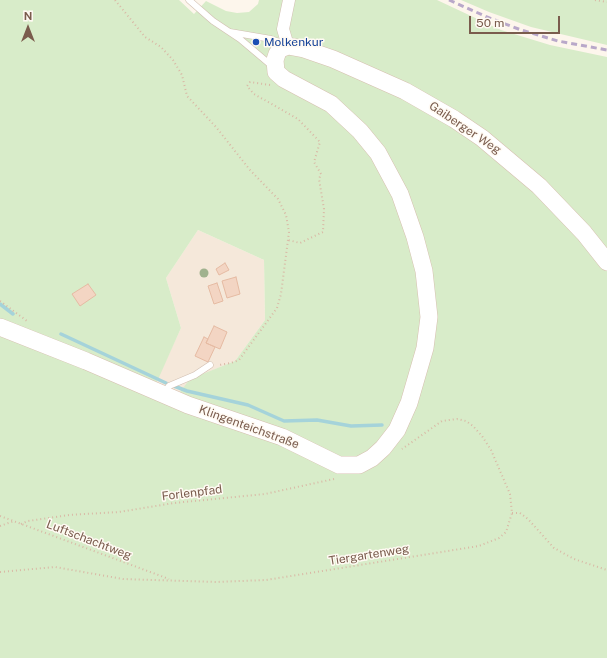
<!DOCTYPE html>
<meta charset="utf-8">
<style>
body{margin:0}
#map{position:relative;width:607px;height:658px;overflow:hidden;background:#fdf6ec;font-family:"Public Sans",sans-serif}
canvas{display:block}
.north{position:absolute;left:8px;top:8px;width:40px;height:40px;-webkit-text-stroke:3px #fffaf3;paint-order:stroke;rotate:0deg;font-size:11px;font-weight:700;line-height:16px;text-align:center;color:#7a5c4d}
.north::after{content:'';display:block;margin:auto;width:14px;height:18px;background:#7a5c4d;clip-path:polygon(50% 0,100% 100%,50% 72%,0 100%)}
.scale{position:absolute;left:469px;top:16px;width:91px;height:18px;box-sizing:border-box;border:2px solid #7a5c4d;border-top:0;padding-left:5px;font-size:12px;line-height:14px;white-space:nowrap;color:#7a5c4d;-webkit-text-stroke:3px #fffaf3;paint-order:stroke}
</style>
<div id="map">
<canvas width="607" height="658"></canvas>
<div class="north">N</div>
<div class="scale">50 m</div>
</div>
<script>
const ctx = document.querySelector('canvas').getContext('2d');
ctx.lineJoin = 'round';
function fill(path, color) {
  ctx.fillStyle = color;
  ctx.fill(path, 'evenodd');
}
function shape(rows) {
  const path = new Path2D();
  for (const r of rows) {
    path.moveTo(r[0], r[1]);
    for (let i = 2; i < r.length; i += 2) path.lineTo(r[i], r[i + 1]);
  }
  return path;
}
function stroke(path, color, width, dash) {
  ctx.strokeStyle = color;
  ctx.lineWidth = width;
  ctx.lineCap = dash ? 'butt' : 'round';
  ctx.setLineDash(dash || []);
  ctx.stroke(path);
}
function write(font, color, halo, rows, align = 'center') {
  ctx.font = font + ' "Public Sans",sans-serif';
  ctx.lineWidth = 3;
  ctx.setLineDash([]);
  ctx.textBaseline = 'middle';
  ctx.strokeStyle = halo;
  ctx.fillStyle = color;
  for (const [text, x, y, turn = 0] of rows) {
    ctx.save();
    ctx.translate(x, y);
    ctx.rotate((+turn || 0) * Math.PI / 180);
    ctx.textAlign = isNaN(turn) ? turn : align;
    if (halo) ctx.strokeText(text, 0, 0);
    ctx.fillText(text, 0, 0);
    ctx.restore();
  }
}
fill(shape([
 [198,230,264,260,265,320,235,361,191,379,179,393,155,384,181,328,166,278]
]), '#f5e8da');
fill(shape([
 [0,0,179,0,194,14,206,1,226,11,237,13,249,12,258,4,259,0,437,0,501,30,550,45,607,57,607,658,0,658],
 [198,230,264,260,265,320,235,361,190,379,179,393,156,384,181,328,166,278],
 [461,0,607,0,607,45,531,27,489,12]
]), '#d8ecc9');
stroke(shape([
 [0,304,13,314],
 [61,334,166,383],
 [174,386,187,391,248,405,284,421,317,420,351,426,382,425]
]), '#a5d3da', 3.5);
const building = shape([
 [225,263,229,270,219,275,216,269,225,263],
 [236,277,240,294,227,298,222,281,236,277],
 [217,283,223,301,214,304,208,286,217,283],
 [88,284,96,295,80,306,72,294,88,284],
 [214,326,227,332,220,349,206,343,214,326],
 [204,337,208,339,206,343,215,347,208,362,195,356,204,337]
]);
fill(building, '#f3d5c3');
stroke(building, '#e6bba3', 1);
const lane = shape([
 [189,0,213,21,240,39,272,66],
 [230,32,271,39,285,44],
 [164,393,169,386,195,375,210,365]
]);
const street = shape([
 [288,46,283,29,289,0]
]);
const secondary = shape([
 [0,327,86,361,188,405,282,437,339,465,359,465,372,458,383,448,397,430,409,403,425,348,429,317,424,271,415,237,400,194,378,153,360,131,331,104,284,79,276,72,275,60,277,54,280,49,288,46,304,49,333,59,405,91,454,119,482,138,539,186,584,233,607,262]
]);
stroke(lane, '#d1beb0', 7);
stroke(street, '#d1beb0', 13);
stroke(secondary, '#d6c0b0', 18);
stroke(shape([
 [115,0,145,37,161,47,173,60,182,75,187,96,216,127,250,170,278,199,286,215,289,232,281,294,277,308,239,360,231,363,219,365],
 [595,0,607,2],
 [270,85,250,82,247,86,254,94,298,119,320,142,314,162,321,174,319,179,324,209,323,232,300,243,288,240],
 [0,301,27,321],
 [512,513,520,513,528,519,554,548,574,559,607,570],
 [0,516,169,579],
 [21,524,28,521,69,515,119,512,174,503,265,494,334,479],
 [0,526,14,521],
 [0,572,55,567,123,579,216,582,266,580,479,546,499,538,506,532,512,513,510,494,491,450,482,436,473,426,466,421,457,419,442,421,402,449]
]), '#d9b8a5', 2, [1, 3]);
stroke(lane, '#fff', 6);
stroke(street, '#fff', 12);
stroke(secondary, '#fff', 17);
stroke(shape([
 [449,0,487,17,521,30,558,41,607,50]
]), '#b9a8c9', 3, [6, 4]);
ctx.fillStyle = '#a0b28e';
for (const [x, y] of [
 [204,273]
]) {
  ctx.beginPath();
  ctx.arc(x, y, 4.5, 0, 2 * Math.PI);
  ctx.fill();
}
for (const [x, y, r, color] of [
 [256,42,4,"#1a4fb4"]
]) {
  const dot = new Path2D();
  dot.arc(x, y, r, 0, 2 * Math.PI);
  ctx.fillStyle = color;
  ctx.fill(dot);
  stroke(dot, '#fffaf3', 1.5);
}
write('12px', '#164399', '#fffaf3', [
 ["Molkenkur",264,42]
], 'left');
write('12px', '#7a5c4d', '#fffaf3', [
 ["Gaiberger Weg",465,128,34],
 ["Klingenteichstraße",249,427,20],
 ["Forlenpfad",192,493,-7],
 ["Luftschachtweg",89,540,21],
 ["Tiergartenweg",369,555,-9]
]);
</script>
